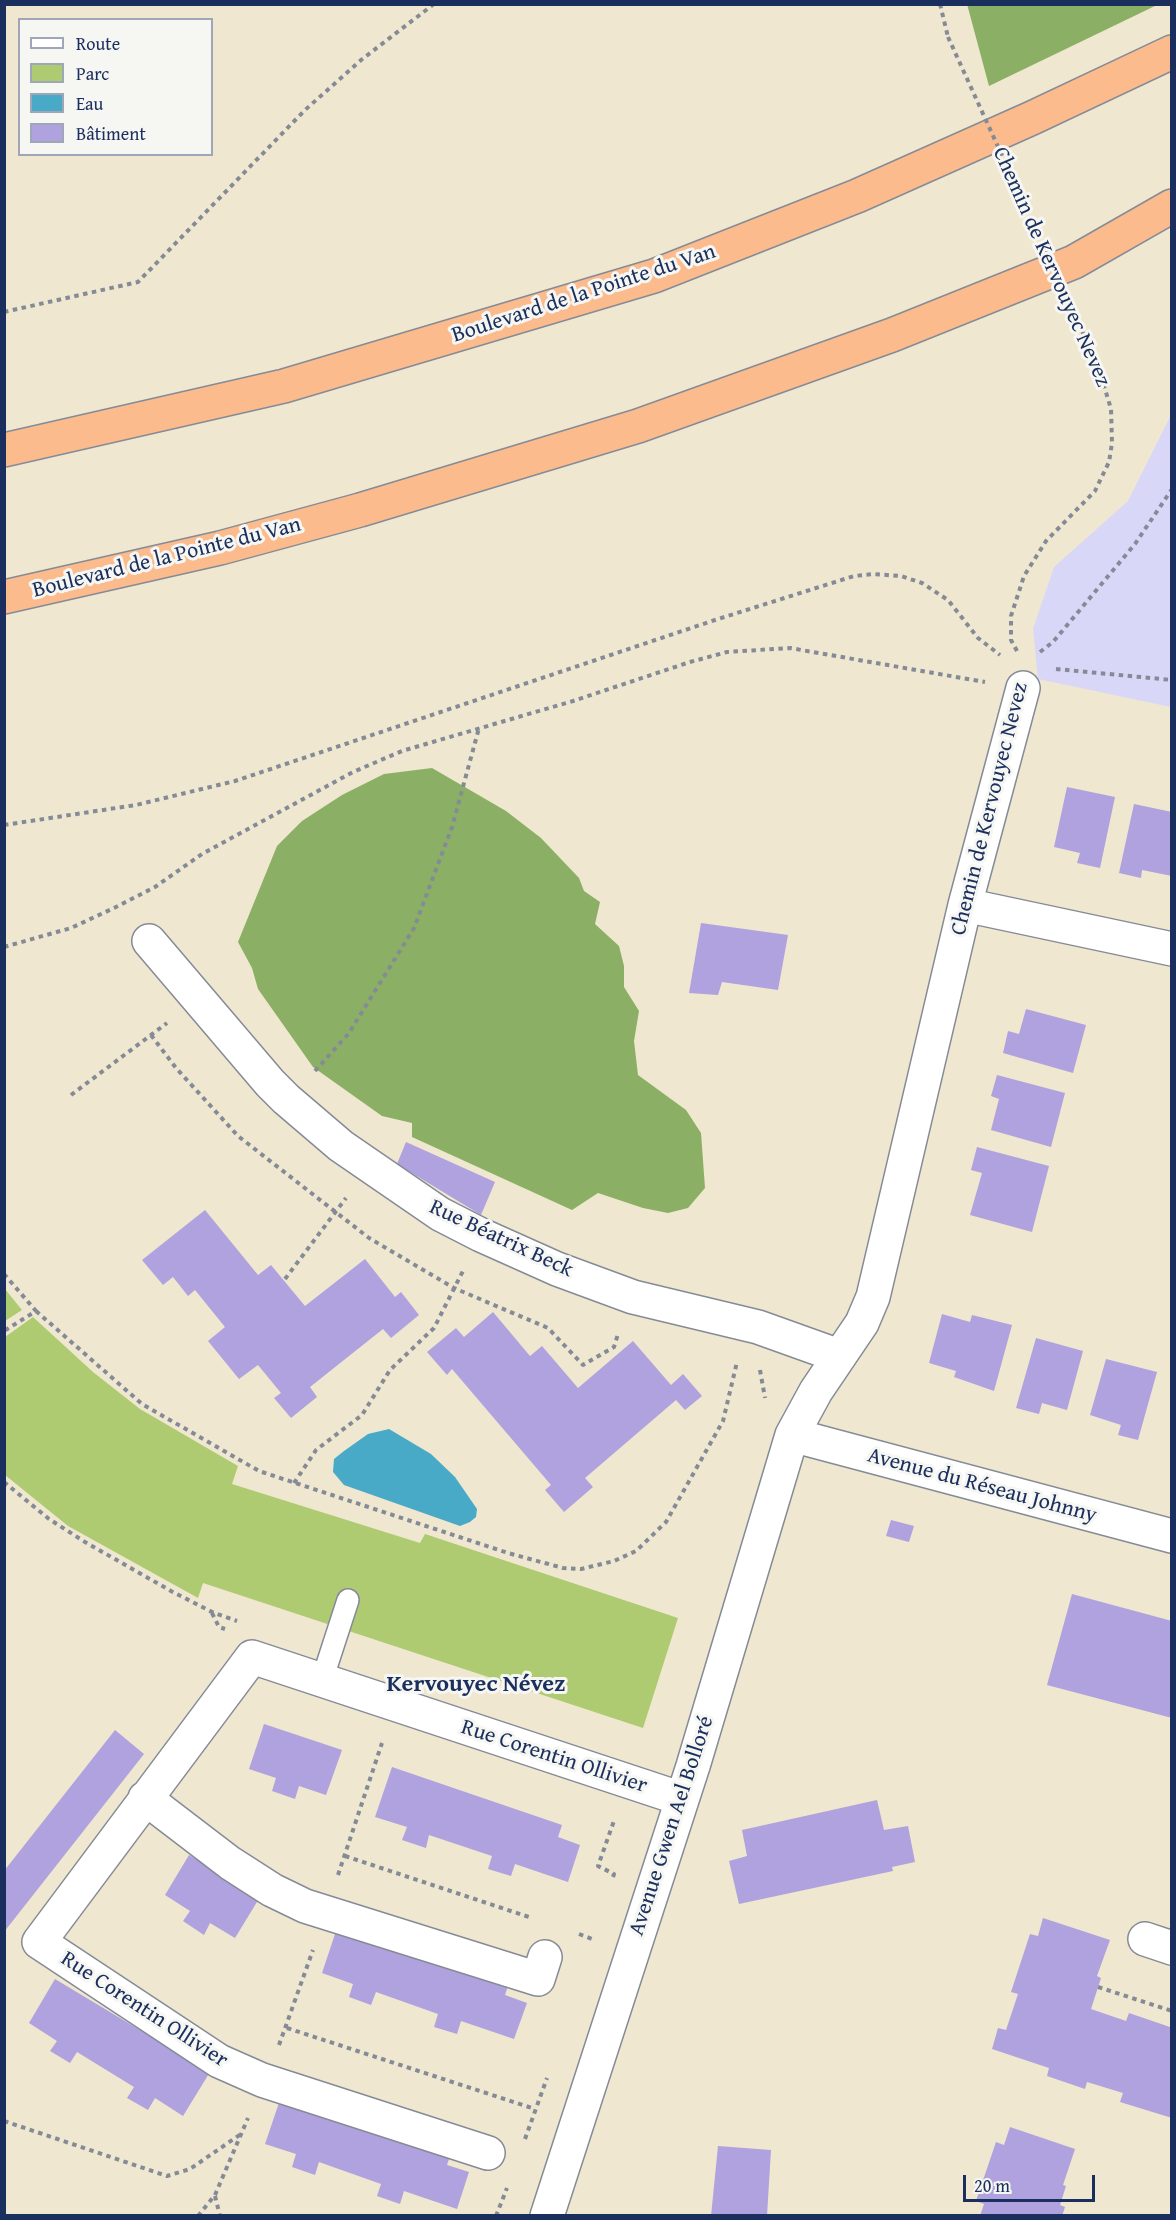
<!DOCTYPE html>
<meta charset="utf-8">
<style>
body{margin:0}
#map{position:relative;width:1176px;height:2220px;overflow:hidden;background:#efe7cf;font-family:"Gentium Book Plus",serif}
canvas{display:block}
.frame{position:absolute;inset:0;border:6px solid #1b2f5e;pointer-events:none}
.legend{position:absolute;left:18px;top:18px;width:195px;height:138px;box-sizing:border-box;background:#f6f6f2;border:2px solid #9ea6b7;margin:0;padding:8px 10px;list-style:none;font-size:18px;color:#1b2f5e}
.legend li{display:flex;align-items:center;gap:12px;height:30px}
.legend b{width:30px;border:2px solid #9ea6b7}
.scale{position:absolute;left:963px;top:2175px;width:132px;height:27px;box-sizing:border-box;border:3px solid #1b2f5e;border-top:0;padding-left:8px;font-size:18px;line-height:21px;white-space:nowrap;color:#1b2f5e;-webkit-text-stroke:4px #f6f6f2;paint-order:stroke}
</style>
<div id="map">
<canvas width="1176" height="2220"></canvas>
<div class="frame"></div>
<ul class="legend">
<li><b style="height:8px;background:#fff"></b>Route</li>
<li><b style="height:16px;background:#afcb72"></b>Parc</li>
<li><b style="height:16px;background:#49aac8"></b>Eau</li>
<li><b style="height:16px;background:#afa2de"></b>Bâtiment</li>
</ul>
<div class="scale">20 m</div>
</div>
<script>
const ctx = document.querySelector('canvas').getContext('2d');
ctx.lineJoin = 'round';
function fill(path, color) {
  ctx.fillStyle = color;
  ctx.fill(path, 'evenodd');
}
function shape(rows) {
  const path = new Path2D();
  for (const r of rows) {
    path.moveTo(r[0], r[1]);
    for (let i = 2; i < r.length; i += 2) path.lineTo(r[i], r[i + 1]);
  }
  return path;
}
function stroke(path, color, width, dash) {
  ctx.strokeStyle = color;
  ctx.lineWidth = width;
  ctx.lineCap = dash ? 'butt' : 'round';
  ctx.setLineDash(dash || []);
  ctx.stroke(path);
}
function write(font, color, halo, rows, align = 'center') {
  ctx.font = font + ' "Gentium Book Plus",serif';
  ctx.lineWidth = 6;
  ctx.setLineDash([]);
  ctx.textBaseline = 'middle';
  ctx.strokeStyle = halo;
  ctx.fillStyle = color;
  for (const [text, x, y, turn = 0] of rows) {
    ctx.save();
    ctx.translate(x, y);
    ctx.rotate((+turn || 0) * Math.PI / 180);
    ctx.textAlign = isNaN(turn) ? turn : align;
    if (halo) ctx.strokeText(text, 0, 0);
    ctx.fillText(text, 0, 0);
    ctx.restore();
  }
}
fill(shape([
 [1171,415,1171,707,1038,679,1033,629,1054,567,1128,501]
]), '#d9d7f8');
fill(shape([
 [5,1289,22,1310,5,1321,4,1321],
 [33,1317,93,1372,140,1409,238,1466,232,1484,420,1543,425,1534,678,1618,643,1728,203,1583,198,1598,68,1526,5,1475,5,1337]
]), '#afcb72');
fill(shape([
 [967,4,1157,4,1157,5,989,86],
 [432,768,506,811,541,838,579,878,584,891,600,902,595,924,619,946,624,966,624,987,639,1011,634,1041,638,1075,686,1110,701,1133,705,1188,688,1208,668,1213,643,1208,598,1193,572,1210,412,1137,412,1123,382,1116,313,1067,258,989,252,968,238,942,277,846,302,821,342,795,384,774]
]), '#8baf64');
fill(shape([
 [389,1429,431,1454,455,1477,477,1509,476,1517,470,1522,460,1526,344,1485,333,1472,334,1459,344,1451,368,1434]
]), '#49aac8');
fill(shape([
 [1067,787,1115,797,1100,868,1077,863,1080,853,1054,847],
 [1134,804,1172,812,1172,876,1142,870,1141,878,1119,873],
 [701,923,788,935,778,990,722,982,718,995,689,993],
 [1026,1009,1086,1025,1073,1073,1003,1053,1008,1031,1019,1034],
 [997,1075,1065,1093,1051,1147,991,1130,999,1099,991,1096],
 [406,1142,495,1182,481,1215,397,1164],
 [977,1147,1049,1166,1032,1232,970,1215,982,1173,971,1170],
 [205,1210,258,1275,271,1265,305,1306,365,1259,395,1297,401,1292,419,1315,391,1338,383,1329,310,1387,317,1397,291,1418,274,1398,281,1393,258,1365,239,1379,208,1341,225,1327,195,1290,188,1296,173,1277,163,1285,142,1260],
 [493,1312,530,1356,542,1346,578,1388,633,1341,671,1385,683,1374,702,1396,685,1410,676,1400,585,1478,593,1487,564,1512,545,1490,551,1485,452,1369,447,1375,427,1352,456,1328,464,1337],
 [942,1314,970,1322,972,1315,1012,1325,994,1391,954,1377,956,1371,929,1363],
 [1036,1338,1083,1351,1067,1410,1042,1403,1039,1414,1016,1408],
 [1106,1359,1157,1372,1138,1440,1118,1435,1121,1425,1090,1415],
 [891,1520,914,1526,909,1542,886,1536],
 [1072,1594,1172,1621,1172,1718,1047,1685],
 [264,1724,342,1750,326,1795,299,1786,295,1799,272,1791,276,1778,249,1769],
 [115,1730,144,1754,4,1932,4,1871],
 [392,1767,562,1825,558,1837,580,1845,568,1882,515,1864,511,1876,488,1869,492,1856,429,1835,426,1848,402,1840,407,1827,375,1817],
 [877,1800,884,1830,908,1826,915,1862,892,1867,893,1871,739,1904,729,1861,747,1856,742,1830],
 [189,1855,260,1897,235,1938,210,1923,204,1935,183,1921,190,1911,165,1895],
 [1043,1918,1110,1940,1097,1976,1101,1978,1091,2009,1126,2021,1129,2013,1170,2027,1172,2118,1120,2102,1123,2093,1087,2082,1085,2089,1047,2076,1049,2068,992,2049,998,2028,1006,2030,1018,1994,1011,1992,1030,1934,1038,1936],
 [338,1925,509,1983,505,1995,527,2003,514,2039,461,2021,457,2034,434,2027,438,2014,376,1992,371,2005,349,1997,353,1984,322,1973],
 [55,1979,210,2072,183,2116,155,2098,148,2110,127,2098,134,2087,77,2052,70,2063,50,2051,57,2041,29,2023],
 [282,2094,451,2153,447,2165,469,2172,457,2209,404,2191,400,2204,377,2196,381,2184,319,2162,315,2175,292,2167,296,2154,265,2144],
 [1010,2127,1075,2149,1063,2185,1066,2186,1060,2205,1065,2207,1062,2216,980,2216,984,2204,976,2201,996,2142,1004,2145],
 [718,2146,771,2150,767,2216,711,2216]
]), '#afa2de');
const lane = shape([
 [322,1680,348,1600]
]);
const street = shape([
 [965,905,1172,949],
 [149,941,270,1083,286,1099,341,1146,440,1214,481,1235,557,1269,633,1297,758,1327,839,1356],
 [792,1435,1172,1536],
 [145,1798,230,1863,272,1890,305,1906,538,1979,545,1957],
 [1145,1939,1172,1948],
 [488,2153,262,2080,219,2061,39,1942,252,1657,682,1799],
 [547,2216,693,1766,792,1435,816,1391,862,1323,873,1297,965,905,1023,688]
]);
const highway = shape([
 [4,450,284,386,654,276,857,196,1032,118,1172,52],
 [4,597,220,548,360,510,638,426,892,335,1074,262,1172,206]
]);
stroke(lane, '#858b96', 24);
stroke(street, '#858b96', 36);
stroke(highway, '#858b96', 36);
stroke(shape([
 [940,4,948,37],
 [4,312,138,282,305,110,361,60,434,4],
 [1017,651,1011,640,1011,616,1024,576,1046,541,1095,491,1109,462,1112,443,1111,409,1098,366],
 [1040,652,1053,642,1135,544,1172,489],
 [1056,669,1172,680],
 [4,825,136,805,235,781,715,620,854,576,873,574,901,576,922,583,948,600,978,638,1000,655],
 [4,947,71,928,114,908,155,887,202,854,353,772,402,751,573,701,690,662,727,652,790,648,985,682],
 [151,1035,176,1068,238,1136,369,1238,454,1288,548,1328,583,1365,614,1347,618,1334],
 [315,1071,349,1033,414,928,452,827,479,728],
 [71,1095,167,1023],
 [4,1274,36,1311,4,1331],
 [285,1279,346,1198],
 [36,1311,142,1404,259,1471,508,1553,563,1568,581,1569,614,1561,636,1551,666,1522,723,1421,737,1362],
 [760,1370,765,1398],
 [4,1482,49,1519,85,1542,171,1591,212,1612,237,1621],
 [294,1483,316,1450,362,1415,390,1370,434,1328,464,1269],
 [212,1613,219,1627,225,1629],
 [345,1856,532,1918],
 [338,1875,382,1743],
 [613,1877,614,1874,598,1866,615,1818],
 [579,1934,592,1939],
 [1098,1987,1172,2011],
 [287,2028,535,2109],
 [279,2045,313,1950],
 [4,2121,167,2176,190,2169,241,2134],
 [525,2139,547,2078],
 [215,2196,220,2216],
 [198,2216,215,2195,248,2118],
 [496,2216,507,2188]
]), '#858b96', 4, [4.5, 4.5]);
stroke(lane, '#fff', 21);
stroke(street, '#fff', 33);
stroke(highway, '#fbbb8d', 33);
stroke(shape([
 [948,37,1098,366]
]), '#858b96', 4, [4.5, 4.5]);
write('22px', '#1b2f5e', '#f6f6f2', [
 ["Chemin de Kervouyec Nevez",1051,267,66],
 ["Boulevard de la Pointe du Van",584,294,-18],
 ["Boulevard de la Pointe du Van",167,558,-14],
 ["Chemin de Kervouyec Nevez",990,809,-76],
 ["Rue Béatrix Beck",501,1239,25],
 ["Avenue du Réseau Johnny",982,1486,15],
 ["Rue Corentin Ollivier",554,1757,18],
 ["Avenue Gwen Ael Bolloré",672,1826,-72],
 ["Rue Corentin Ollivier",144,2010,33]
]);
write('bold 24px', '#1b2f5e', '#f6f6f2', [
 ["Kervouyec Névez",476,1685]
]);
</script>
